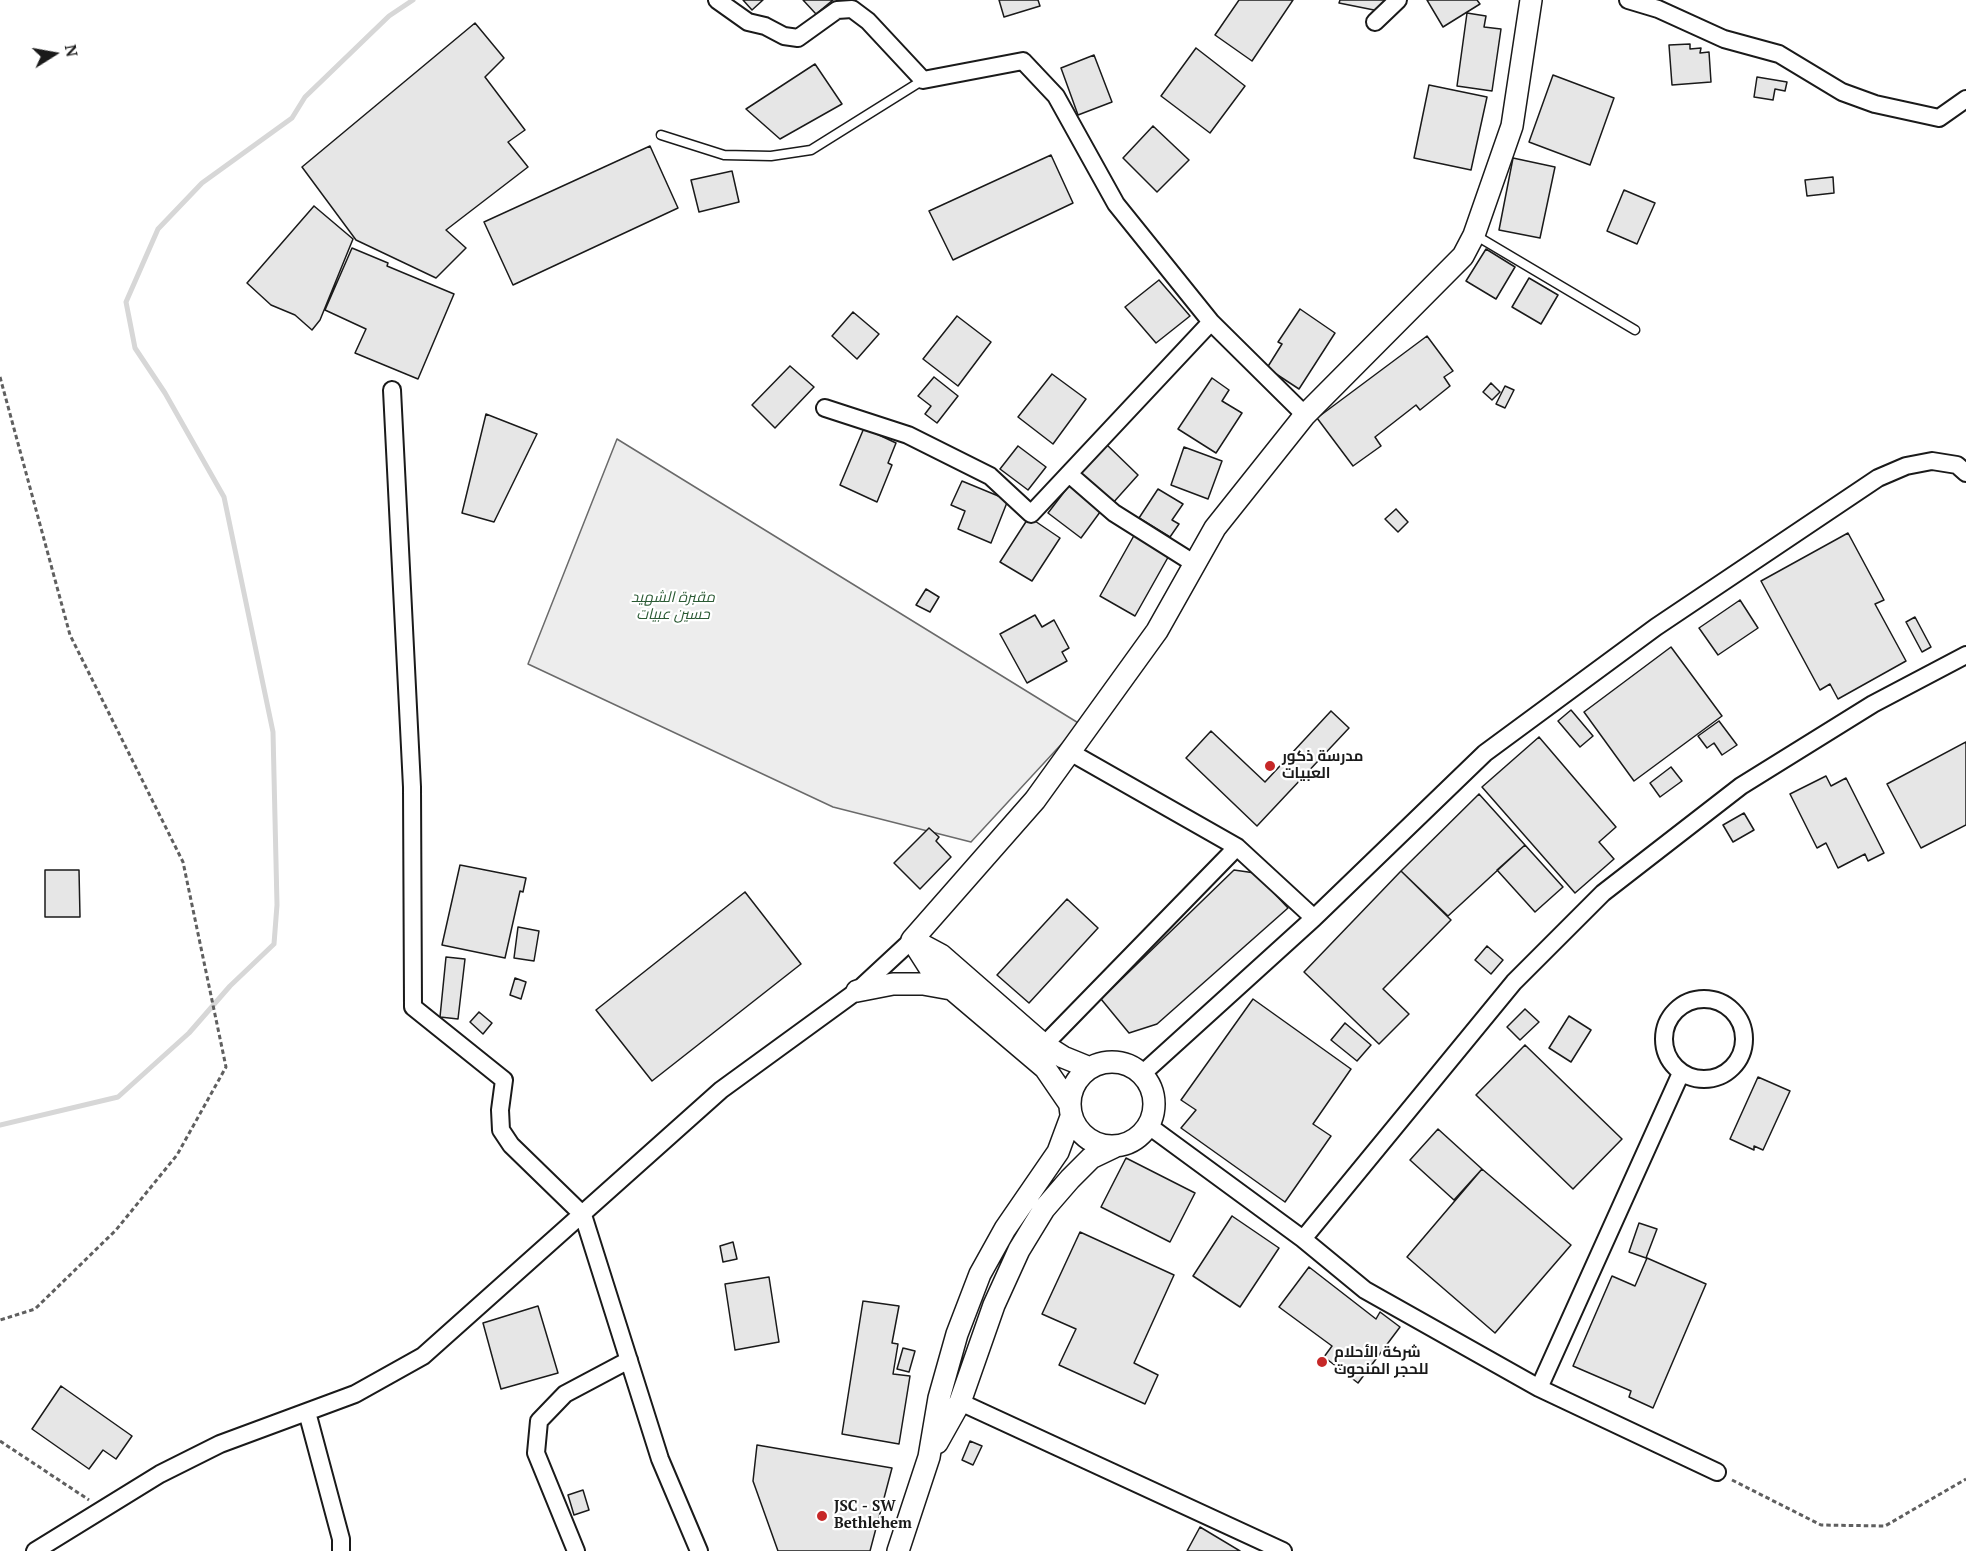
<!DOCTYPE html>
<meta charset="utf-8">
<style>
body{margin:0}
#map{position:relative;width:1966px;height:1551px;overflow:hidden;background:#fff;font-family:"PT Serif",serif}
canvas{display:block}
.north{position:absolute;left:24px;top:24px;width:60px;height:60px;-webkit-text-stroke:4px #fff;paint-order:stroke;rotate:79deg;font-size:16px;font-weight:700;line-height:24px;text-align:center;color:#1a1a1a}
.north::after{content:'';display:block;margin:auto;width:21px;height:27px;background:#1a1a1a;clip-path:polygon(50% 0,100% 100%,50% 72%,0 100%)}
</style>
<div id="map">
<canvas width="1966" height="1551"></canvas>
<div class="north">N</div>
</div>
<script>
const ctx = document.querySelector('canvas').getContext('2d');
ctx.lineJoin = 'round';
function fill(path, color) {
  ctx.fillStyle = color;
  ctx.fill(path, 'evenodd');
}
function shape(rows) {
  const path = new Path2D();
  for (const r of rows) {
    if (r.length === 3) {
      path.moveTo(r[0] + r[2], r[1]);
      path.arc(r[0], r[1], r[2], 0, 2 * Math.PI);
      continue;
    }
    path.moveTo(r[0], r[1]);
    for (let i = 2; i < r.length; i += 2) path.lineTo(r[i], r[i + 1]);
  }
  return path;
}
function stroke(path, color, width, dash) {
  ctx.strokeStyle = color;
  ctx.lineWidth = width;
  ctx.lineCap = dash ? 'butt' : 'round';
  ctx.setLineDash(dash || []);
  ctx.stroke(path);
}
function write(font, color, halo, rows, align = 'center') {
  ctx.font = font + ' "PT Serif",Cairo,serif';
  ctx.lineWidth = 4.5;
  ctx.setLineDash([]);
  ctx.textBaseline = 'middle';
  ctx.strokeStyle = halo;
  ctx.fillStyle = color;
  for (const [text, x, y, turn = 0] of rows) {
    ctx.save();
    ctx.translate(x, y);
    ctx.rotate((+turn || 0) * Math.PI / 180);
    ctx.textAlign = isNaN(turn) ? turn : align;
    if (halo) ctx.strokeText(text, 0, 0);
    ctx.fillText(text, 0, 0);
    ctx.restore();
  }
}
const built = shape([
 [617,439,1080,724,971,842,833,807,528,664,617,439]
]);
fill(built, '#ededed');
stroke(built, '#6a6a6a', 1.5);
stroke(shape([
 [0,1125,118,1097,189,1033,230,986,274,944,277,905,273,732,224,497,165,393,135,348,126,302,158,229,202,183,292,118,305,97,389,16,413,0]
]), '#d7d7d7', 5);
const building = shape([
 [743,0,763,0,752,10,743,0],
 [803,0,833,0,816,14,803,0],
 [999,0,1038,0,1040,6,1004,17,999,0],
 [1239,0,1293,0,1252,61,1215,35,1239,0],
 [1340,0,1387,0,1384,12,1339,3,1340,0],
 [1427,0,1477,0,1480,4,1443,27,1427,0],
 [1467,13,1486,16,1484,27,1501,29,1492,91,1457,86,1467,13],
 [475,23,504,58,485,77,525,130,508,142,528,167,446,230,466,248,436,278,356,240,302,167,475,23],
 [1690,44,1690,49,1701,48,1700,53,1709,52,1711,82,1672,85,1669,45,1690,44],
 [1196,48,1245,86,1210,133,1161,96,1196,48],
 [1094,55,1112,102,1078,115,1061,68,1094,55],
 [815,64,842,104,780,139,746,109,815,64],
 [1553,75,1614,98,1590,165,1529,142,1553,75],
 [1757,77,1787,82,1785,91,1775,89,1773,100,1754,97,1757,77],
 [1429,85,1487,97,1471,170,1414,158,1429,85],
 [1153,126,1189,160,1157,192,1123,158,1153,126],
 [650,146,678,208,513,285,484,222,650,146],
 [1051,155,1073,203,953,260,929,211,1051,155],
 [1513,158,1555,167,1540,238,1499,230,1513,158],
 [732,171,739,202,699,212,691,180,732,171],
 [1833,177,1834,193,1807,196,1805,180,1833,177],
 [1624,190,1655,203,1637,244,1607,231,1624,190],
 [314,206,353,239,320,320,312,330,295,315,271,305,247,283,314,206],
 [352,248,388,263,387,266,454,294,418,379,355,353,366,329,325,310,352,248],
 [1486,249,1515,267,1496,299,1466,281,1486,249],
 [1529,278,1558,295,1541,324,1512,307,1529,278],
 [1159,280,1190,316,1156,343,1125,307,1159,280],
 [1300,309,1335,333,1299,389,1267,368,1282,344,1278,342,1300,309],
 [853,312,879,334,857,359,832,336,853,312],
 [957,316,991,342,958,386,923,359,957,316],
 [1427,336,1453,371,1444,377,1450,386,1420,410,1416,405,1375,437,1381,446,1353,466,1317,418,1427,336],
 [790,366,814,387,775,428,752,405,790,366],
 [1052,374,1086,399,1053,444,1018,417,1052,374],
 [934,377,958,396,937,423,925,414,931,406,918,396,934,377],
 [1212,378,1229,390,1222,401,1242,413,1216,453,1178,429,1212,378],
 [1491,383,1500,392,1492,400,1483,392,1491,383],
 [1505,386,1514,390,1505,408,1496,404,1505,386],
 [486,414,537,434,494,522,462,513,486,414],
 [864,428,896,443,888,463,892,465,877,502,840,485,864,428],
 [1106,444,1138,475,1112,504,1079,475,1106,444],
 [1018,446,1046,467,1028,490,1000,469,1018,446],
 [1184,447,1222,461,1208,499,1171,485,1184,447],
 [962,481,1008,500,991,543,958,529,965,511,951,505,962,481],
 [1071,483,1103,508,1081,538,1048,513,1071,483],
 [1158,489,1183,504,1172,520,1179,524,1170,537,1139,518,1158,489],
 [1396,509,1408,522,1398,532,1385,519,1396,509],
 [1029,517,1060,538,1032,581,1000,562,1029,517],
 [1136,532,1171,552,1135,616,1100,596,1136,532],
 [1848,533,1884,600,1875,604,1906,661,1838,699,1830,684,1820,690,1761,581,1848,533],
 [926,589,939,597,930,612,916,605,926,589],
 [1740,600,1758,628,1718,655,1699,628,1740,600],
 [1035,615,1042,627,1054,620,1069,648,1062,652,1067,661,1027,683,1000,634,1035,615],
 [1915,617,1931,647,1922,652,1906,622,1915,617],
 [1671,647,1722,716,1634,781,1584,712,1671,647],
 [1571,710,1593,736,1580,747,1558,721,1571,710],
 [1331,711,1349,728,1257,826,1186,758,1211,731,1265,782,1331,711],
 [1719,721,1737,745,1722,755,1714,743,1707,748,1698,736,1719,721],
 [1539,737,1616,827,1599,842,1614,859,1575,893,1482,787,1539,737],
 [1966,742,1966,825,1921,848,1887,784,1966,742],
 [1671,767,1682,781,1660,797,1650,783,1671,767],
 [1826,776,1831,786,1846,778,1884,853,1868,861,1865,854,1838,868,1826,843,1817,848,1790,794,1826,776],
 [1479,794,1525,845,1448,916,1401,871,1479,794],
 [1744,813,1754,830,1733,842,1723,825,1744,813],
 [929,828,939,837,936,841,951,857,920,889,894,863,929,828],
 [1525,845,1563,887,1535,912,1497,870,1525,845],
 [460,865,526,878,523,892,520,891,505,958,442,945,460,865],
 [45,870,79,870,80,917,45,917,45,870],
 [1234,870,1255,873,1288,908,1157,1024,1129,1033,1101,999,1234,870],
 [1401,871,1451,920,1383,989,1409,1014,1379,1044,1304,972,1401,871],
 [745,892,801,964,652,1081,596,1010,745,892],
 [1067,899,1098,928,1029,1003,997,975,1067,899],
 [518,927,539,931,534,961,514,958,518,927],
 [1487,946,1503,960,1491,974,1475,960,1487,946],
 [446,957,465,959,458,1019,440,1017,446,957],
 [515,978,526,982,521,999,510,995,515,978],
 [1253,999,1351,1069,1313,1124,1331,1136,1285,1202,1181,1128,1196,1110,1181,1100,1253,999],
 [1525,1009,1539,1022,1520,1040,1507,1027,1525,1009],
 [479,1012,492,1023,483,1034,470,1022,479,1012],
 [1569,1016,1591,1030,1571,1062,1549,1048,1569,1016],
 [1345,1023,1371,1045,1357,1061,1331,1040,1345,1023],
 [1525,1045,1622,1139,1573,1189,1476,1095,1525,1045],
 [1758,1077,1790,1091,1763,1150,1754,1146,1754,1150,1730,1139,1758,1077],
 [1438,1129,1482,1169,1454,1200,1410,1160,1438,1129],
 [1126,1158,1195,1193,1170,1242,1101,1207,1126,1158],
 [1482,1169,1571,1245,1495,1333,1407,1257,1482,1169],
 [1232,1216,1279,1248,1240,1307,1193,1276,1232,1216],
 [1639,1223,1657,1229,1646,1258,1629,1252,1639,1223],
 [1080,1232,1174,1275,1134,1363,1158,1375,1145,1404,1059,1365,1076,1329,1042,1314,1080,1232],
 [733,1242,737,1259,723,1262,720,1246,733,1242],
 [1647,1258,1706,1284,1653,1408,1629,1397,1631,1391,1573,1366,1612,1276,1635,1286,1647,1258],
 [1309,1267,1376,1319,1380,1312,1400,1327,1358,1383,1324,1357,1332,1346,1279,1307,1309,1267],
 [769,1277,779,1342,735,1350,725,1284,769,1277],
 [863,1301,899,1306,892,1343,898,1344,893,1374,910,1376,899,1444,842,1434,863,1301],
 [538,1306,558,1373,501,1389,483,1323,538,1306],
 [903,1348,915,1351,909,1372,897,1369,903,1348],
 [61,1386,132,1436,116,1459,103,1450,89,1469,32,1429,61,1386],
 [970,1441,982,1446,973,1465,962,1460,970,1441],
 [757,1445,892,1468,870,1551,778,1551,753,1481,757,1445],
 [583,1490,589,1510,574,1515,568,1495,583,1490],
 [1200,1527,1240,1551,1187,1551,1200,1527]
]);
fill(building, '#e6e6e6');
stroke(building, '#1a1a1a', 1.5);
const service = shape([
 [661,135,724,155,771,156,811,150,923,80],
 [1475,235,1635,330]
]);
const minor = shape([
 [717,0,748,22,765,26,784,36,798,38,837,10,852,9,868,21,923,80,1023,61,1056,96,1116,204,1211,322,1305,415],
 [1628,0,1658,9,1724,39,1779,54,1842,92,1875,104,1939,118,1966,99],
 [1375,22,1398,0],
 [392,390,412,787,413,1007,504,1080,500,1110,501,1130,511,1145,583,1215,660,1459,699,1551],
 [825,408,908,435,990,476,1031,514,1211,322],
 [1069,474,1114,513,1195,564],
 [1070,752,1237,847,1314,918],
 [1704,1039,40],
 [1044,1045,1237,847],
 [1142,1074,1314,918,1485,753,1656,627,1878,478,1906,466,1932,461,1957,465,1966,473],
 [1149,1126,1303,1239,1365,1290,1539,1388,1717,1472],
 [1303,1239,1514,982,1603,893,1741,786,1873,704,1966,655],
 [1539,1388,1681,1073],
 [960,1402,1283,1551],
 [307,1412,341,1539,341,1551],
 [35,1551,160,1474,220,1444,355,1394,423,1356,721,1090,857,991,912,940],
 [576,1551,536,1453,539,1421,565,1394,629,1360]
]);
const tertiary = shape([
 [912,940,1035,800,1157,631,1215,528,1305,415,1463,256,1474,235,1512,126,1531,0],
 [912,940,933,973,1045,1068,1069,1103],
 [913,940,941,955,1044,1045,1063,1057,1090,1068],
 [857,991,893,984,923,984,951,989],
 [1112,1104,42],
 [937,1443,960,1402,994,1305,1019,1250,1044,1209,1070,1179,1091,1158,1114,1147],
 [898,1551,929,1457,939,1398,957,1334,980,1274,1005,1229,1058,1152,1071,1117]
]);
stroke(service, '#1a1a1a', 11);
stroke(minor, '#1a1a1a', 20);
stroke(tertiary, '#1a1a1a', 24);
stroke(shape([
 [0,377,70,635,183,862,226,1067,177,1155,116,1230,35,1309,0,1320],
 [0,1441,89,1500],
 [1732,1480,1821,1525,1885,1526,1966,1479]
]), '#5f5f5f', 3, [4.5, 3]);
stroke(service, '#fff', 8);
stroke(minor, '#fff', 16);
stroke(tertiary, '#fff', 21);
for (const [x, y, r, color] of [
 [1270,766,6,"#c62828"],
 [1322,1362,6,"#c62828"],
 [822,1516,6,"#c62828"]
]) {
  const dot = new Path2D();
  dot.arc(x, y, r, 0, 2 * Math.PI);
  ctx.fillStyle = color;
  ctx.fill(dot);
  stroke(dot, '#fff', 2);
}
write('italic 15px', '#2b5a34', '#fff', [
 ["مقبرة الشهيد",673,598],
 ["حسين عبيات",673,615]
]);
write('bold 15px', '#1a1a1a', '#fff', [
 ["مدرسة ذكور",1282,757],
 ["العبيات",1282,774],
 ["شركة الأحلام",1334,1353],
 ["للحجر المنحوت",1334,1370],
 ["JSC - SW",834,1507],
 ["Bethlehem",834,1524]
], 'left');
</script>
